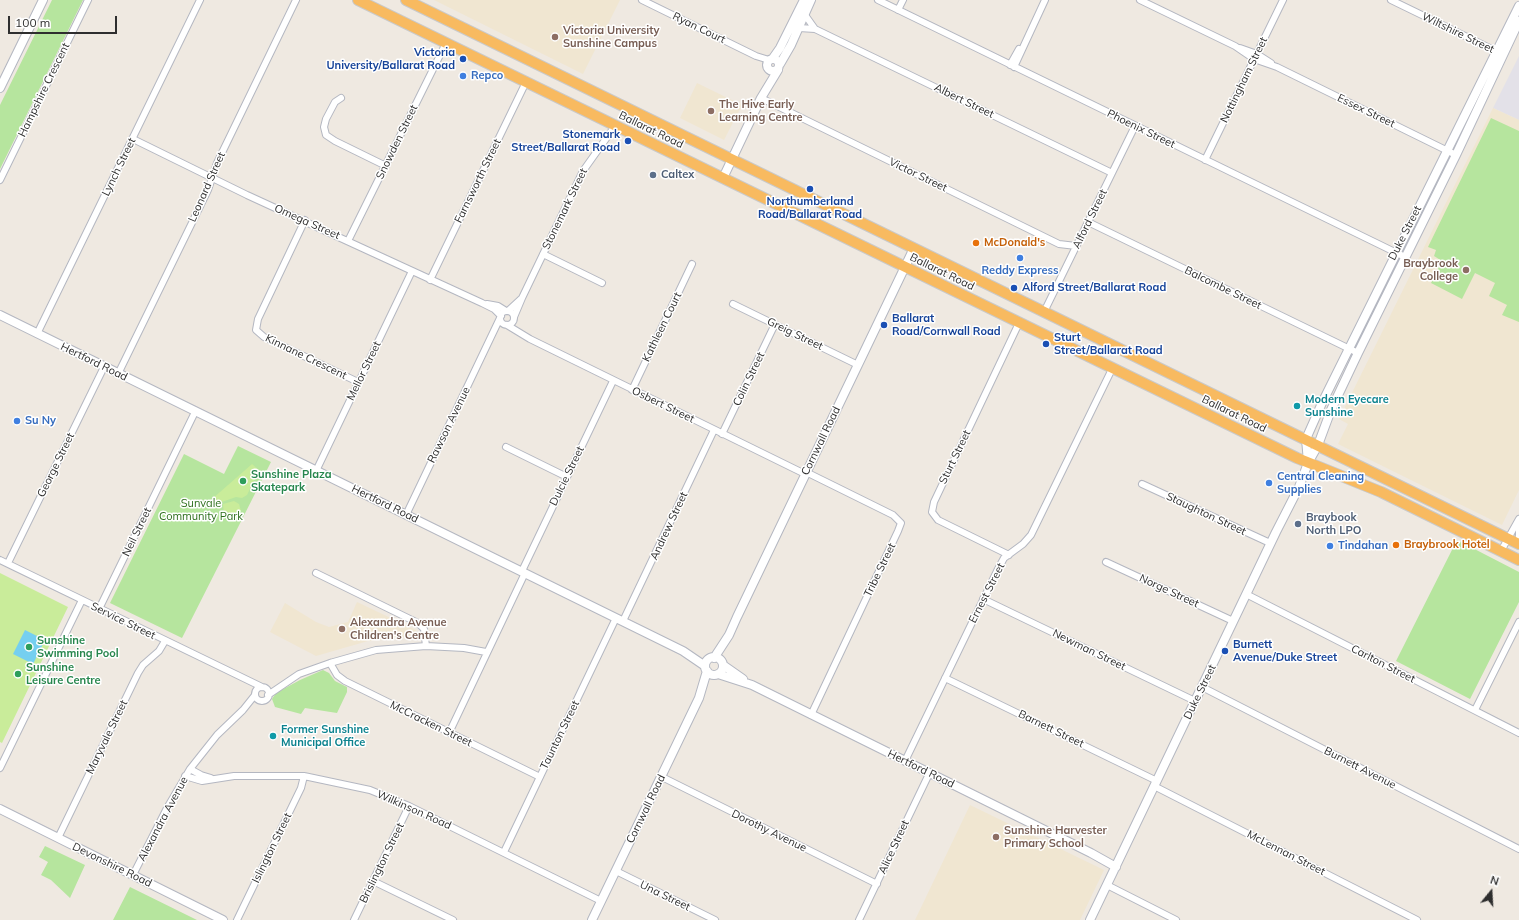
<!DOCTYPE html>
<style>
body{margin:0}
#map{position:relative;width:1519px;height:920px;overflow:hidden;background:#efe9e1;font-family:Mulish,sans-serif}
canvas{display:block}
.north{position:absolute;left:1471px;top:872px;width:40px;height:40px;-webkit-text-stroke:3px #fff;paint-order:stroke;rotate:18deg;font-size:11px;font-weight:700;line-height:16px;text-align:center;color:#2e2e2e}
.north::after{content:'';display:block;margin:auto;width:14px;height:18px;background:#2e2e2e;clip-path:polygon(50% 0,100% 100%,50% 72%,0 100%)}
.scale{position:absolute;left:8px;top:16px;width:109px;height:18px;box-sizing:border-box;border:2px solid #2e2e2e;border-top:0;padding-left:5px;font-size:12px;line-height:14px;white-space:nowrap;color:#2e2e2e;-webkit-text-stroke:3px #fff;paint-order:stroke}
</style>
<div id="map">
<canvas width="1519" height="920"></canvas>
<div class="north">N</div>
<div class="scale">100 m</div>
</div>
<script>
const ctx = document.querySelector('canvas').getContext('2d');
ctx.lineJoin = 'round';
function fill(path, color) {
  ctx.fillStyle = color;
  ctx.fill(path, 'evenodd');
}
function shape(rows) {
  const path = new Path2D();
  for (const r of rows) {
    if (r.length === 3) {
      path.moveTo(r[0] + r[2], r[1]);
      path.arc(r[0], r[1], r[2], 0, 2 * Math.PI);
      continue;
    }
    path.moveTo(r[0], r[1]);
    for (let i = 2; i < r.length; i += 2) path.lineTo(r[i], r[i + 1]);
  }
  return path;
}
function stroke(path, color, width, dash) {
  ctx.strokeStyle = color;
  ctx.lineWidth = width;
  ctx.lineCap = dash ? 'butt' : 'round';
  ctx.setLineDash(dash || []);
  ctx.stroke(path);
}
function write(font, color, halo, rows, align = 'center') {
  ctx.font = font + ' Mulish,sans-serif';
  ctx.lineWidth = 3;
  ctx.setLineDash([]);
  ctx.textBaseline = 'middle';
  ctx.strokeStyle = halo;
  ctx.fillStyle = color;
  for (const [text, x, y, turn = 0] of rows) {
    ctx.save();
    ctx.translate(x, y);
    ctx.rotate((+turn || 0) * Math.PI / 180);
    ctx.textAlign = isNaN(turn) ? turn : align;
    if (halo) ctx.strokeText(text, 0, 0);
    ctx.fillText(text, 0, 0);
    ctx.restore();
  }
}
fill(shape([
 [1519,56,1519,120,1493,108]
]), '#e3e1e8');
fill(shape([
 [434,0,620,0,583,74],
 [697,83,742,105,724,140,680,118],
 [1493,108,1519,120,1519,490,1502,525,1338,444,1348,424,1339,419],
 [357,602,416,630,414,636,368,641,316,656,270,632,285,603,316,622,329,627,348,622],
 [970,805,1104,870,1080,920,915,920]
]), '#f0e6d1');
fill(shape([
 [52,0,83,0,0,169,0,105],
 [1491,118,1519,131,1519,322,1502,315,1507,305,1489,296,1495,283,1475,273,1462,299,1431,283,1442,261,1434,256,1436,250,1428,247],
 [238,446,271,462,182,638,110,603,184,454,224,474],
 [1457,540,1519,572,1519,602,1470,699,1396,661],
 [323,670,329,673,335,681,347,687,347,692,337,713,305,708,301,714,275,707,272,699,276,693,300,680],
 [45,846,85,865,70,898,51,880,41,875,48,862,39,857],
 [130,887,197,920,113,920]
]), '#b6e59e');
fill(shape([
 [252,464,259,470,247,495,242,498,236,497,216,504,212,499],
 [234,501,239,504,241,511,224,515,223,504],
 [0,573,68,607,2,743,0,742]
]), '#c9ec9a');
fill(shape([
 [25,630,45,640,33,664,13,654]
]), '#75cff0');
const minor = shape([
 [642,0,756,56,769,60],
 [878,0,1405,257],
 [1140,0,1235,46,1254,59,1277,67,1456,155],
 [1391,0,1500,53],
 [898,10,903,0],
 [805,15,815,29],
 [799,28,815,29,1112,173],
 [1240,48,1257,54,1271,63],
 [1010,65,1019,49],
 [1014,67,1045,0],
 [341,98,335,102,326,119,324,127,326,135,335,141,386,166],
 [761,98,1059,244,1076,246],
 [133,139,247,195,482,303,494,309,501,316],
 [1205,160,1283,0],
 [0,180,88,0],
 [305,220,258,319,256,330,264,337,358,382],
 [1088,222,1358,353],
 [348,241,446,43],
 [543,254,602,283],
 [430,280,526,82],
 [487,304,498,306,506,311],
 [733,304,858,365],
 [507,318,7],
 [508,311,521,299],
 [1044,312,1135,126],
 [514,317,522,298,583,171,615,126],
 [507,325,530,339,805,474],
 [37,334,200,0],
 [118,374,208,190,217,163,296,0],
 [632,390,692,264],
 [722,434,775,324],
 [506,447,567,477],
 [316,471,412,271],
 [806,472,893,515,901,523,898,531,811,715],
 [1142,484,1270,543],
 [406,515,500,318],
 [1519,524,1519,540],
 [1501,551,1519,519],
 [1009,555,938,520,932,512,934,502,1019,323],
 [0,560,262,687],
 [1106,562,1233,621],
 [8,563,104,367],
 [522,571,613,381],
 [316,573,418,623,424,629,426,646],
 [1246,594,1519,733],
 [983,599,1195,701],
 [99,609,195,412],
 [623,621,714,430],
 [330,663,337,675,345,681,540,777],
 [945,678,1157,781],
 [1202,687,1519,849],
 [262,694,7],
 [268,695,299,674,330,663,376,650,426,646,464,648,486,652],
 [1475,710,1519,622],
 [449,733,525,573],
 [905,761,997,571,1004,558,1023,544,1031,535,1112,369],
 [0,768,82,600],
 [190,769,201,775,211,778],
 [185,776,202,781,234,776,304,776,370,790,409,806,601,901],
 [662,777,877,884],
 [1154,786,1417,920],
 [58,838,138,673,143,665,159,651,165,641],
 [504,852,616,618],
 [616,871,715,920],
 [133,875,167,808,190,769,217,735,243,710,255,695],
 [373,881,453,920],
 [1107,885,1176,920],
 [237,920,301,788,304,776],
 [354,920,409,806],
 [859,920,929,774]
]);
const tertiary = shape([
 [773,58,780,48,804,0],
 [773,65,6],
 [780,64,791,45,811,0],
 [0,88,43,0],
 [723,178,761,98,778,70],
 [0,315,683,651,705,666],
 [1308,462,1306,439,1322,403,1519,6],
 [714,666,9],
 [714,658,729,635,737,617,914,248],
 [723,665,743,679],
 [718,674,752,685,1091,853,1116,867],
 [0,809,223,920],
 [592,920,699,698,707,671],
 [1090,920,1276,532,1299,487,1308,463,1318,445,1331,410,1358,353,1456,155,1519,21]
]);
const trunk = shape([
 [358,0,1297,458,1381,492,1519,560],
 [406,0,1519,544]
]);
stroke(minor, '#b4b7c1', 8);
stroke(tertiary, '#b4b7c1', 10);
stroke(trunk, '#c9c9c9', 12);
stroke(minor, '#fff', 6);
stroke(tertiary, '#fff', 8);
stroke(trunk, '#f8ba60', 10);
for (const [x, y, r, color] of [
 [555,37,4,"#8d6e63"],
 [463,59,4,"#1a4fb4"],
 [463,76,4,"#3f7fe0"],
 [711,111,4,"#8d6e63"],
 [628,141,4,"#1a4fb4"],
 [653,175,4,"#5c6f8a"],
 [810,189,4,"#1a4fb4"],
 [976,243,4,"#e8710a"],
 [1020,258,4,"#3f7fe0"],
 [1466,270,4,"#8d6e63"],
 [1014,288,4,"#1a4fb4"],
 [884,325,4,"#1a4fb4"],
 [1046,344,4,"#1a4fb4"],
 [1297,406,4,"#0f9aa8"],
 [17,421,4,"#3f7fe0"],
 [243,481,4,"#2e9e5b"],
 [1269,483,4,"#3f7fe0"],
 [1298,524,4,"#5c6f8a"],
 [1396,545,4,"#e8710a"],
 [1330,546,4,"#3f7fe0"],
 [342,629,4,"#8d6e63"],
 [29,647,4,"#2e9e5b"],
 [1225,651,4,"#1a4fb4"],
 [18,674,4,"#2e9e5b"],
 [273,736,4,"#0f9aa8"],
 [996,837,4,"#8d6e63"]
]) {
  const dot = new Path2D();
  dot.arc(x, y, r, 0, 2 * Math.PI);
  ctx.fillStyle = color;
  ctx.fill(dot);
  stroke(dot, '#fff', 1.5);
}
write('11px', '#2e2e2e', '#fff', [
 ["Ryan Court",699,28,26],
 ["Wiltshire Street",1458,33,26],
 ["Nottingham Street",1244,80,-64],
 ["Hampshire Crescent",44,90,-64],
 ["Albert Street",964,101,26],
 ["Essex Street",1366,111,26],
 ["Phoenix Street",1141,129,26],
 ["Ballarat Road",651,130,26],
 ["Snowden Street",397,142,-64],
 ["Lynch Street",119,167,-64],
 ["Victor Street",918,175,26],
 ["Farnsworth Street",478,181,-64],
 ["Leonard Street",207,187,-66],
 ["Stonemark Street",565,209,-64],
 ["Alford Street",1090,219,-64],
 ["Omega Street",307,222,24],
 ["Duke Street",1405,233,-63],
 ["Ballarat Road",942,272,26],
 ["Balcombe Street",1223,288,26],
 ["Kathleen Court",662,327,-64],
 ["Greig Street",795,334,26],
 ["Kinnane Crescent",306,357,26],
 ["Hertford Road",94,362,26],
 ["Mellor Street",364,371,-64],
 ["Colin Street",749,379,-64],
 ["Osbert Street",663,405,26],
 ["Ballarat Road",1234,414,26],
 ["Rawson Avenue",449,425,-64],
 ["Cornwall Road",821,441,-64],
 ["Sturt Street",955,457,-64],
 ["George Street",56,465,-64],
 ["Dulcie Street",567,476,-64],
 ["Hertford Road",385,504,26],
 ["Staughton Street",1206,514,25],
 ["Andrew Street",669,526,-65],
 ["Neil Street",137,532,-64],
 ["Tribe Street",880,570,-64],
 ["Norge Street",1169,591,25],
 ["Ernest Street",987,593,-63],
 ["Service Street",123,621,26],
 ["Newman Street",1089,650,26],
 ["Carlton Street",1383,664,27],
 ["Duke Street",1200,692,-64],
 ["McCracken Street",431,724,26],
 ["Barnett Street",1051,729,26],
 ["Taunton Street",560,735,-64],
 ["Maryvale Street",107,737,-64],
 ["Burnett Avenue",1360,768,27],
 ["Hertford Road",921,769,26],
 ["Cornwall Road",646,809,-64],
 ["Wilkinson Road",414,810,24],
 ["Alexandra Avenue",163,819,-62],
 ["Dorothy Avenue",769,831,26],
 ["Alice Street",894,847,-65],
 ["Islington Street",272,848,-64],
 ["McLennan Street",1286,853,27],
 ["Brislington Street",382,863,-64],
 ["Devonshire Road",112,865,26],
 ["Una Street",665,896,26]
]);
write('bold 11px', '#785e54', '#fff', [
 ["Victoria University",563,31],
 ["Sunshine Campus",563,44],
 ["The Hive Early",719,105],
 ["Learning Centre",719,118],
 ["Braybrook",1458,264,"right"],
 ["College",1458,277,"right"],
 ["Alexandra Avenue",350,623],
 ["Children's Centre",350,636],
 ["Sunshine Harvester",1004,831],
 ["Primary School",1004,844]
], 'left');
write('bold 11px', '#164399', '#fff', [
 ["Victoria",455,53,"right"],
 ["University/Ballarat Road",455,66,"right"],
 ["Stonemark",620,135,"right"],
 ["Street/Ballarat Road",620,148,"right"],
 ["Northumberland",810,202,"center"],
 ["Road/Ballarat Road",810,215,"center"],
 ["Alford Street/Ballarat Road",1022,288],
 ["Ballarat",892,319],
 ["Road/Cornwall Road",892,332],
 ["Sturt",1054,338],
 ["Street/Ballarat Road",1054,351],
 ["Burnett",1233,645],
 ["Avenue/Duke Street",1233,658]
], 'left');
write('bold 11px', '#366cbe', '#fff', [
 ["Repco",471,76],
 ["Reddy Express",1020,271,"center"],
 ["Su Ny",25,421],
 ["Central Cleaning",1277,477],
 ["Supplies",1277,490],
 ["Tindahan",1338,546]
], 'left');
write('bold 11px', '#4e5e75', '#fff', [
 ["Caltex",661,175],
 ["Braybook",1306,518],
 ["North LPO",1306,531]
], 'left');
write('bold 11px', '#c56008', '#fff', [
 ["McDonald's",984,243],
 ["Braybrook Hotel",1404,545]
], 'left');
write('bold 11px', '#0d838f', '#fff', [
 ["Modern Eyecare",1305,400],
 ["Sunshine",1305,413],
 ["Former Sunshine",281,730],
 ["Municipal Office",281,743]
], 'left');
write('bold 11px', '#27864d', '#fff', [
 ["Sunshine Plaza",251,475],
 ["Skatepark",251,488],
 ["Sunshine",37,641],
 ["Swimming Pool",37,654],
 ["Sunshine",26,668],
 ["Leisure Centre",26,681]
], 'left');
write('11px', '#2c6e1b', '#fff', [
 ["Sunvale",201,504],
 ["Community Park",201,517]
]);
</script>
